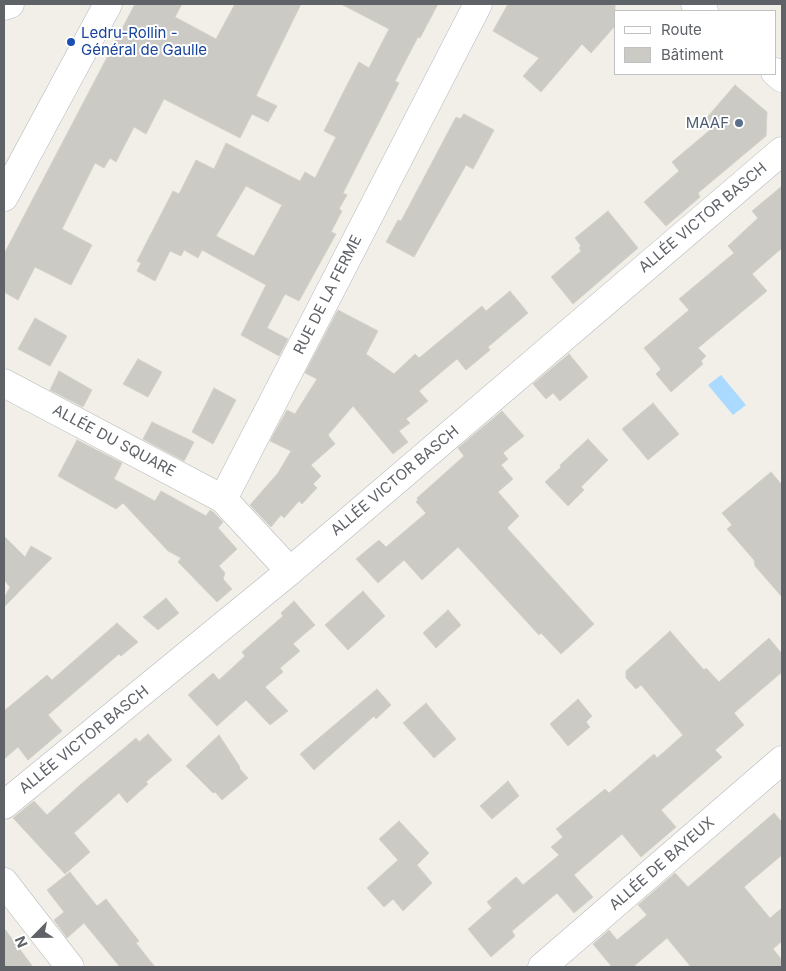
<!DOCTYPE html>
<meta charset="utf-8">
<style>
body{margin:0}
#map{position:relative;width:786px;height:971px;overflow:hidden;background:#f1efe8;font-family:Inter,sans-serif}
canvas{display:block}
.frame{position:absolute;inset:0;border:5px solid #5f6368;pointer-events:none}
.legend{position:absolute;left:614px;top:10px;width:162px;height:65px;box-sizing:border-box;background:#fff;border:1px solid #bfc1c3;margin:0;padding:6px 9px;list-style:none;font-size:15px;color:#5f6368}
.legend li{display:flex;align-items:center;gap:10px;height:25px}
.legend b{width:25px;border:1px solid #bfc1c3}
.north{position:absolute;left:10px;top:911px;width:50px;height:50px;-webkit-text-stroke:4px #fff;paint-order:stroke;rotate:247deg;font-size:14px;font-weight:700;line-height:20px;text-align:center;color:#5f6368}
.north::after{content:'';display:block;margin:auto;width:18px;height:22px;background:#5f6368;clip-path:polygon(50% 0,100% 100%,50% 72%,0 100%)}
</style>
<div id="map">
<canvas width="786" height="971"></canvas>
<div class="frame"></div>
<ul class="legend">
<li><b style="height:6px;background:#fff"></b>Route</li>
<li><b style="height:14px;background:#cccac5"></b>Bâtiment</li>
</ul>
<div class="north">N</div>
</div>
<script>
const ctx = document.querySelector('canvas').getContext('2d');
ctx.lineJoin = 'round';
function fill(path, color) {
  ctx.fillStyle = color;
  ctx.fill(path, 'evenodd');
}
function shape(rows) {
  const path = new Path2D();
  for (const r of rows) {
    path.moveTo(r[0], r[1]);
    for (let i = 2; i < r.length; i += 2) path.lineTo(r[i], r[i + 1]);
  }
  return path;
}
function stroke(path, color, width, dash) {
  ctx.strokeStyle = color;
  ctx.lineWidth = width;
  ctx.lineCap = dash ? 'butt' : 'round';
  ctx.setLineDash(dash || []);
  ctx.stroke(path);
}
function write(font, color, halo, rows, align = 'center') {
  ctx.font = font + ' Inter,sans-serif';
  ctx.lineWidth = 4;
  ctx.setLineDash([]);
  ctx.textBaseline = 'middle';
  ctx.strokeStyle = halo;
  ctx.fillStyle = color;
  for (const [text, x, y, turn = 0] of rows) {
    ctx.save();
    ctx.translate(x, y);
    ctx.rotate((+turn || 0) * Math.PI / 180);
    ctx.textAlign = isNaN(turn) ? turn : align;
    if (halo) ctx.strokeText(text, 0, 0);
    ctx.fillText(text, 0, 0);
    ctx.restore();
  }
}
fill(shape([
 [721,375,746,405,733,415,708,385]
]), '#aadaff');
const building = shape([
 [135,4,182,4,175,17,216,39,235,4,301,4,256,96,277,106,268,122,252,114,240,138,164,99,146,134,134,127,116,162,110,158,104,168,95,163,62,229,92,245,71,285,35,267,18,300,4,292,4,254,135,4],
 [341,4,438,4,420,38,418,37,395,81,399,83,343,193,347,195,339,209,342,211,331,232,336,234,299,301,285,294,267,328,288,339,279,356,241,335,266,285,202,250,198,258,184,250,181,256,170,251,155,281,137,271,141,263,137,261,173,191,179,194,196,160,214,169,226,143,300,181,305,172,315,178,336,137,324,131,345,89,359,62,369,68,389,29,341,4],
 [246,186,282,205,254,256,216,236,246,186],
 [508,4,615,4,615,26,591,53,582,44,541,92,523,76,539,58,493,31,508,4],
 [735,85,767,112,766,136,698,193,700,197,666,226,644,202,679,171,672,162,710,130,703,122,735,85],
 [464,114,494,130,473,169,466,165,414,257,386,242,398,220,401,221,456,117,460,119,464,114],
 [782,186,782,248,752,274,767,291,698,348,706,356,701,361,703,364,671,392,656,374,661,369,644,348,689,310,679,299,734,253,728,246,758,218,752,211,782,186],
 [608,211,638,248,573,304,551,277,581,251,579,248,581,246,575,238,608,211],
 [510,291,528,313,488,347,490,350,466,370,457,359,419,391,428,401,406,419,410,423,399,431,408,442,393,454,353,406,328,435,335,444,311,465,321,476,313,484,317,488,302,504,299,501,284,518,281,515,271,527,250,505,278,473,291,451,270,441,287,410,295,414,317,379,305,373,338,310,378,331,366,354,394,374,415,354,419,358,482,306,486,311,510,291],
 [35,318,67,336,50,366,18,349,35,318],
 [569,354,588,377,560,401,553,393,546,399,533,384,569,354],
 [138,359,162,372,148,397,123,384,138,359],
 [59,371,92,390,83,407,50,390,59,371],
 [214,388,236,400,213,444,192,432,214,388],
 [653,403,679,434,648,460,622,429,653,403],
 [502,411,524,436,503,453,508,459,501,465,513,479,498,492,519,516,507,528,594,624,561,654,541,633,539,635,458,547,422,580,404,560,378,583,356,559,379,540,386,547,426,513,416,502,418,500,417,498,464,456,458,448,502,411],
 [152,422,194,442,184,461,143,439,152,422],
 [588,439,608,460,581,487,584,490,568,506,545,482,561,467,560,465,588,439],
 [77,440,122,463,114,479,155,501,161,491,206,516,210,510,213,512,223,522,218,528,237,549,219,566,225,573,223,579,232,589,217,602,178,562,181,558,168,551,123,503,116,509,58,476,77,440],
 [771,472,782,485,782,597,755,566,754,560,727,529,732,525,722,513,771,472],
 [4,536,25,557,31,546,52,558,5,606,4,605,4,598,10,587,4,580,4,536],
 [363,591,385,616,348,650,325,625,363,591],
 [166,598,179,613,158,630,143,617,166,598],
 [294,601,315,625,293,644,300,651,280,668,283,672,265,687,288,711,270,725,246,700,217,726,188,695,213,673,219,680,245,656,242,652,283,616,281,613,294,601],
 [448,610,461,625,436,648,423,633,448,610],
 [117,623,138,642,121,656,119,654,48,715,62,731,28,760,18,747,4,759,4,711,47,675,52,680,117,623],
 [670,631,704,670,706,668,719,682,769,638,782,654,782,672,734,713,744,725,715,750,722,757,661,810,676,827,641,857,622,834,574,875,593,897,574,913,557,893,512,931,515,936,491,957,468,929,492,908,487,902,516,877,523,885,559,855,551,847,563,837,556,829,605,789,609,793,654,754,657,758,683,735,641,685,636,689,626,678,626,671,670,631],
 [377,689,391,705,376,719,374,716,314,770,300,754,377,689],
 [578,699,592,716,586,722,590,727,568,746,550,724,578,699],
 [426,703,456,739,434,758,403,723,426,703],
 [148,734,172,760,146,782,148,784,127,803,119,793,74,833,90,852,65,874,13,818,34,801,47,815,80,785,136,738,139,742,148,734],
 [219,735,240,767,239,768,248,778,222,800,215,792,213,793,186,766,219,735],
 [508,781,519,796,492,819,480,806,508,781],
 [774,813,782,822,782,855,744,887,770,918,782,908,782,941,773,949,782,960,782,967,691,967,667,938,633,967,612,967,593,944,609,930,617,940,647,915,638,905,675,873,688,887,774,813],
 [399,821,429,853,417,865,432,883,403,911,393,899,384,907,367,888,398,860,379,839,399,821],
 [70,872,97,906,106,899,139,941,136,943,155,967,120,967,84,923,67,938,54,920,64,912,47,890,70,872],
 [4,928,33,967,4,967,4,928]
]);
fill(building, '#cccac5');
stroke(building, '#d6d1c6', 1);
const minor = shape([
 [695,4,704,11],
 [4,6,10,4],
 [775,72,782,78],
 [4,197,108,4],
 [4,383,223,499],
 [290,571,223,499,478,4],
 [4,805,290,571,782,151],
 [4,882,70,967],
 [542,967,782,760]
]);
stroke(minor, '#b5b8bc', 29);
stroke(minor, '#fff', 28);
for (const [x, y, r, color] of [
 [71,42,5,"#1a4fb4"],
 [739,123,5,"#5c6f8a"]
]) {
  const dot = new Path2D();
  dot.arc(x, y, r, 0, 2 * Math.PI);
  ctx.fillStyle = color;
  ctx.fill(dot);
  stroke(dot, '#fff', 2);
}
write('15px', '#164399', '#fff', [
 ["Ledru-Rollin -",81,33],
 ["Général de Gaulle",81,50]
], 'left');
write('15px', '#4e5e75', '#fff', [
 ["MAAF",729,123]
], 'right');
write('15px', '#5f6368', '#fff', [
 ["ALLÉE VICTOR BASCH",703,218,-40],
 ["RUE DE LA FERME",328,295,-63],
 ["ALLÉE DU SQUARE",114,441,28],
 ["ALLÉE VICTOR BASCH",395,481,-40],
 ["ALLÉE VICTOR BASCH",84,740,-39],
 ["ALLÉE DE BAYEUX",662,864,-41]
]);
</script>
